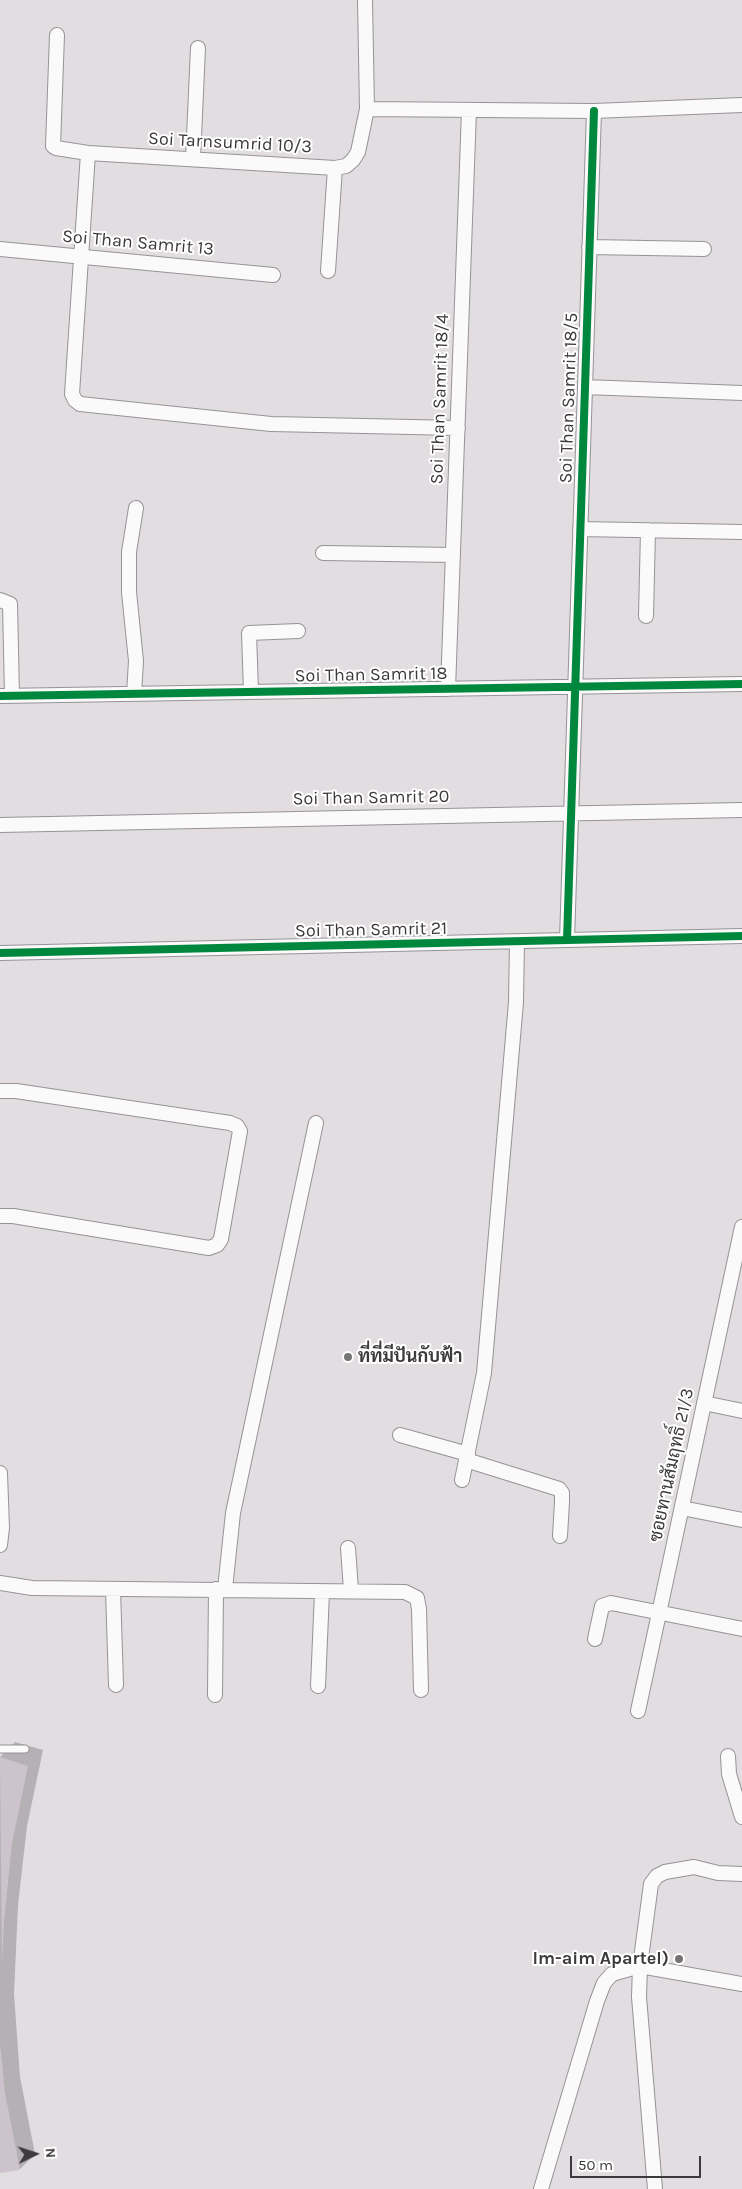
<!DOCTYPE html>
<meta charset="utf-8">
<style>
body{margin:0}
#map{position:relative;width:742px;height:2189px;overflow:hidden;background:#e1dde1;font-family:Karla,sans-serif}
canvas{display:block}
.north{position:absolute;left:10px;top:2129px;width:50px;height:50px;-webkit-text-stroke:4px #fff;paint-order:stroke;rotate:86deg;font-size:14px;font-weight:700;line-height:20px;text-align:center;color:#3d3a3d}
.north::after{content:'';display:block;margin:auto;width:18px;height:22px;background:#3d3a3d;clip-path:polygon(50% 0,100% 100%,50% 72%,0 100%)}
.scale{position:absolute;left:570px;top:2156px;width:131px;height:22px;box-sizing:border-box;border:2px solid #3d3a3d;border-top:0;padding-left:6px;font-size:15px;line-height:18px;white-space:nowrap;color:#3d3a3d;-webkit-text-stroke:4px #fff;paint-order:stroke}
</style>
<div id="map">
<canvas width="742" height="2189"></canvas>
<div class="north">N</div>
<div class="scale">50 m</div>
</div>
<script>
const ctx = document.querySelector('canvas').getContext('2d');
ctx.lineJoin = 'round';
function fill(path, color) {
  ctx.fillStyle = color;
  ctx.fill(path, 'evenodd');
}
function shape(rows) {
  const path = new Path2D();
  for (const r of rows) {
    path.moveTo(r[0], r[1]);
    for (let i = 2; i < r.length; i += 2) path.lineTo(r[i], r[i + 1]);
  }
  return path;
}
function stroke(path, color, width, dash) {
  ctx.strokeStyle = color;
  ctx.lineWidth = width;
  ctx.lineCap = dash ? 'butt' : 'round';
  ctx.setLineDash(dash || []);
  ctx.stroke(path);
}
function write(font, color, halo, rows, align = 'center') {
  ctx.font = font + ' Karla,Sarabun,sans-serif';
  ctx.lineWidth = 4;
  ctx.setLineDash([]);
  ctx.textBaseline = 'middle';
  ctx.strokeStyle = halo;
  ctx.fillStyle = color;
  for (const [text, x, y, turn = 0] of rows) {
    ctx.save();
    ctx.translate(x, y);
    ctx.rotate((+turn || 0) * Math.PI / 180);
    ctx.textAlign = isNaN(turn) ? turn : align;
    if (halo) ctx.strokeText(text, 0, 0);
    ctx.fillText(text, 0, 0);
    ctx.restore();
  }
}
fill(shape([
 [15,1742,43,1750,27,1826,18,1905,14,1994,20,2077,35,2154,20,2169,0,2172,0,1757]
]), '#0003');
fill(shape([
 [0,1757,28,1766,12,1843,4,1921,2,1961],
 [0,2044,5,2093,20,2170,0,2173]
]), '#cdc3cc');
const lane = shape([
 [0,1749,25,1749]
]);
const street = shape([
 [57,35,53,146,56,148,88,153,335,168,346,166,353,160,358,152,367,109,365,0],
 [367,109,594,111,742,105],
 [88,153,72,394,75,400,80,404,271,424,458,428],
 [193,159,198,48],
 [589,247,704,249],
 [0,249,273,275],
 [328,271,335,168],
 [585,387,742,393],
 [580,529,742,532],
 [323,553,453,555],
 [0,600,10,604,12,696],
 [646,616,648,530],
 [448,689,469,110],
 [251,691,249,633,298,631],
 [134,694,136,661,129,592,129,552,136,508],
 [0,696,742,684],
 [0,825,742,810],
 [567,940,594,111],
 [0,953,742,936],
 [0,1091,16,1091,230,1123,237,1126,240,1131,221,1239,217,1245,209,1248,13,1216,0,1216],
 [704,1403,742,1411],
 [400,1435,468,1454],
 [466,1460,559,1489,562,1493,562,1502,560,1536],
 [0,1473,2,1528,0,1545],
 [462,1480,484,1373,516,1002,517,942],
 [682,1508,742,1520],
 [348,1548,351,1590],
 [0,1583,32,1588,405,1592,417,1598,419,1609,421,1690],
 [113,1589,116,1685],
 [225,1589,233,1513,316,1123],
 [595,1639,602,1606,611,1603,742,1629],
 [318,1686,322,1592],
 [215,1695,216,1589],
 [638,1711,742,1227],
 [728,1756,729,1774,742,1817],
 [541,2189,597,2001,604,1983,612,1974,640,1966,742,1984],
 [655,2189,639,1997,640,1966,651,1884,657,1876,665,1872,694,1867,718,1873,742,1874]
]);
stroke(lane, '#969396', 9);
stroke(street, '#969396', 16);
stroke(lane, '#fafafa', 7);
stroke(street, '#fafafa', 14);
stroke(shape([
 [0,696,742,684],
 [567,940,594,111],
 [0,953,742,936]
]), '#00873e', 8);
for (const [x, y, r, color] of [
 [348,1357,5,"#767376"],
 [679,1959,5,"#767376"]
]) {
  const dot = new Path2D();
  dot.arc(x, y, r, 0, 2 * Math.PI);
  ctx.fillStyle = color;
  ctx.fill(dot);
  stroke(dot, '#fff', 2);
}
write('18px', '#3d3a3d', '#fff', [
 ["Soi Tarnsumrid 10/3",230,143,3],
 ["Soi Than Samrit 13",138,243,5],
 ["Soi Than Samrit 18/5",569,398,-88],
 ["Soi Than Samrit 18/4",440,399,-88],
 ["Soi Than Samrit 18",371,675,-1],
 ["Soi Than Samrit 20",371,798,-1],
 ["Soi Than Samrit 21",371,930,-1],
 ["ซอยทานสัมฤทธิ์ 21/3",672,1465,-78]
]);
write('bold 18px', '#3d3a3d', '#fff', [
 ["ที่ที่มีปันกับฟ้า",358,1357],
 ["Im-aim Apartel)",669,1959,"right"]
], 'left');
</script>
